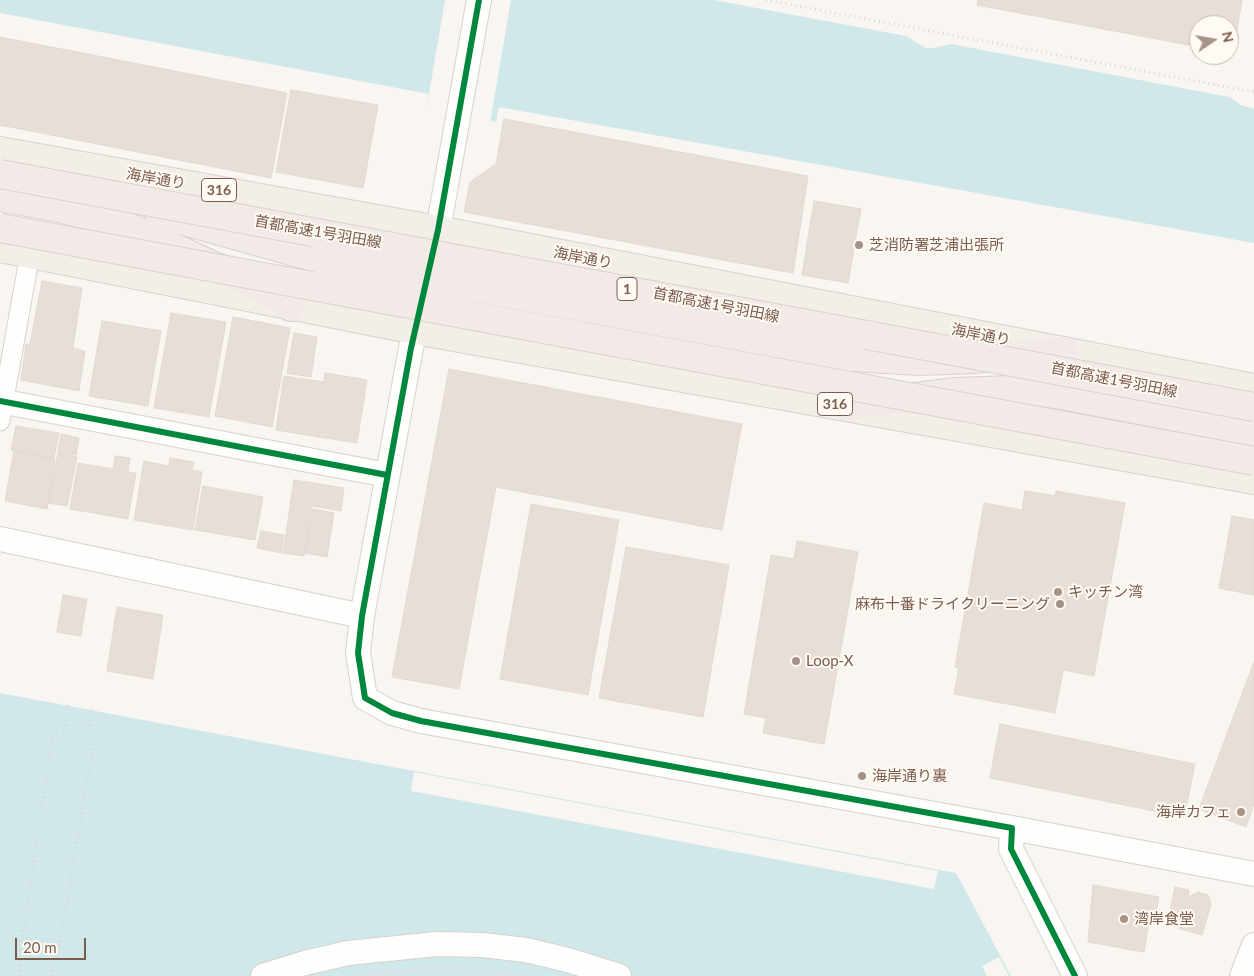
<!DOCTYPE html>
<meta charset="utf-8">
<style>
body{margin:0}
#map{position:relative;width:1254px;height:976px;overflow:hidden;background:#f9f5f0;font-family:Lato,sans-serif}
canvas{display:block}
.north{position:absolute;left:1189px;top:15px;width:50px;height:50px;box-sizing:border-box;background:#fffaf3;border:1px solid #cabbb1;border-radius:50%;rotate:78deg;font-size:14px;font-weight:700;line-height:20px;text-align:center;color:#7a5c4d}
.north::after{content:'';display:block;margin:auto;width:18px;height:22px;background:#a69286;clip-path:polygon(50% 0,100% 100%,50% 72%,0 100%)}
.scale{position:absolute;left:15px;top:938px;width:71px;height:22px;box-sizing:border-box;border:2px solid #7a5c4d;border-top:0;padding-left:6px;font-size:15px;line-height:18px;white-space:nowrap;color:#7a5c4d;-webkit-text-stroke:4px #fffaf3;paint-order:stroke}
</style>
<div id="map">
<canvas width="1254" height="976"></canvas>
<div class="north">N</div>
<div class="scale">20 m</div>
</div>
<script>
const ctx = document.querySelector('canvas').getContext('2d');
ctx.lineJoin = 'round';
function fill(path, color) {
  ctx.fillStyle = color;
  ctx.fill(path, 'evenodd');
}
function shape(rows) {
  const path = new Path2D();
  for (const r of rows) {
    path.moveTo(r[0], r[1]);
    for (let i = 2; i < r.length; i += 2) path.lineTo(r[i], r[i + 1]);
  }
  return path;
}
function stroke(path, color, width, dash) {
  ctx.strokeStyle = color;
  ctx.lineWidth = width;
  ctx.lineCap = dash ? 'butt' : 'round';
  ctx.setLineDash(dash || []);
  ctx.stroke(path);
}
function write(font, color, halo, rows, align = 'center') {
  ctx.font = font + ' Lato,"Noto Sans JP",sans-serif';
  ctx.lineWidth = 4;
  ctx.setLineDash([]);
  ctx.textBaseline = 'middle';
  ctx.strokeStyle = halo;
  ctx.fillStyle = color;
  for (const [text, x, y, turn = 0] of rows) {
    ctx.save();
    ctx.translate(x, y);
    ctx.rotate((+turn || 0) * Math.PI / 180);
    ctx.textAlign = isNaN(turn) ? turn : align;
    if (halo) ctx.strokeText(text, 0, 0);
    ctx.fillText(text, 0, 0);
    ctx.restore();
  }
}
fill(shape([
 [0,0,714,0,906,36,926,48,934,48,951,44,1229,97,1241,105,1254,109,1254,243,499,107,496,122,426,110,429,94,0,13],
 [0,693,956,873,1011,976,0,976]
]), '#d0e8ea');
fill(shape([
 [445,0,511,0,490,123,426,112],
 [414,772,938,871,934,889,411,791],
 [999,957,1009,976,987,976,982,966]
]), '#f9f5f0');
const building = shape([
 [978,0,1242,0,1233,53,1229,53,1229,25,1199,25,1199,47,977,5,978,0],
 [0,37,287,93,271,178,0,125,0,37],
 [291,90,378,105,363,188,276,172,291,90],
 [504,119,808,176,793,273,464,212,470,182,496,164,504,119],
 [814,201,861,209,848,283,802,275,814,201],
 [42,281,82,288,73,348,85,351,79,391,21,380,26,344,30,344,42,281],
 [171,313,226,322,209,417,154,408,171,313],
 [233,317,290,328,272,427,215,416,233,317],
 [102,321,161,331,148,406,89,396,102,321],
 [294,333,317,337,311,377,287,373,294,333],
 [449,369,742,424,722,530,496,487,459,689,392,677,449,369],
 [325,373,367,380,357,443,276,430,284,376,324,382,325,373],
 [16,426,59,433,54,458,11,450,16,426],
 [61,434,79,438,76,455,58,452,61,434],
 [14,451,55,459,47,509,5,501,14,451],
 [58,453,77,457,67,506,48,503,58,453],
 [115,456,130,458,128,472,136,473,128,519,70,509,78,463,113,469,115,456],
 [170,458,194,462,192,470,202,472,193,530,134,520,144,461,169,466,170,458],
 [294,480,344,488,341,511,312,506,304,556,283,553,294,480],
 [203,486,263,497,255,540,195,530,203,486],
 [1025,491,1055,496,1056,491,1125,503,1094,676,1063,670,1055,713,954,694,959,668,955,667,984,503,1022,510,1025,491],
 [531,504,619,520,588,695,500,679,531,504],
 [313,509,334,513,327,557,305,553,313,509],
 [1232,516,1254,520,1254,595,1219,588,1232,516],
 [261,531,284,535,281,553,257,548,261,531],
 [797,541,858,552,824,744,763,733,766,718,744,714,771,555,794,559,797,541],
 [626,547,729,565,703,717,599,698,626,547],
 [63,595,87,599,81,636,57,632,63,595],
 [117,607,163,615,153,679,107,671,117,607],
 [1254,662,1254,804,1246,827,1199,809,1254,662],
 [1000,724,1195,764,1184,817,990,778,1000,724],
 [1093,885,1159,897,1154,924,1149,922,1144,952,1088,942,1093,885],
 [1175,887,1189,890,1188,897,1198,892,1208,895,1210,900,1211,904,1202,935,1178,928,1181,917,1169,915,1175,887]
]);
fill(building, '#e6ded7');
stroke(building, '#e2d8d2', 1);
const minor = shape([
 [0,421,30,254]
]);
const tertiary = shape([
 [479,0,438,230,411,348,362,616,358,653,365,698,392,713,421,721,1012,828,1011,849,1075,976],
 [0,401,387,475],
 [0,539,362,616],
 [1012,828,1254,874],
 [263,976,305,963,348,953,437,944,482,945,526,950,568,960,619,976],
 [1242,976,1254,945]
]);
const primary = shape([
 [0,151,438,230,1254,388],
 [0,248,415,330,1254,480]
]);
const motorway = shape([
 [0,197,60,208,129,227,258,286,291,307],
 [159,214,320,259],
 [852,357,919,361,973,359,1064,351],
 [845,406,955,392,1012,390,1056,394,1254,432]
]);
stroke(minor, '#d7d1cb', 21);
stroke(tertiary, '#d7d1cb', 26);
stroke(primary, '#dad1cc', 30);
stroke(motorway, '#dad1cc', 30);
stroke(shape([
 [766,0,1254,92],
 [20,976,20,951,53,736,63,738,68,705],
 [52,976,57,959,94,742,87,741,92,710]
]), '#dcd5d0', 3, [1, 4]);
stroke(minor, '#fefefd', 19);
stroke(tertiary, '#fefefd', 24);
stroke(primary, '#f3eee8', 28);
stroke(motorway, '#f2eae7', 28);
stroke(shape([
 [361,976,415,970,460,970,519,976]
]), '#e6e3e7', 1);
const motorwayBridge = shape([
 [0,174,1254,407],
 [0,228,1254,461],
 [320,259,852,357]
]);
stroke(motorwayBridge, '#dad1cc', 30, []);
stroke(motorwayBridge, '#f2eae7', 28);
stroke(shape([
 [479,0,438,230,411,348,362,616,358,653,365,698,392,713,421,721,1012,828,1011,849,1075,976],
 [0,401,387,475]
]), '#00873e', 6);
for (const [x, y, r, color] of [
 [859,245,5,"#a69286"],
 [1058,592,5,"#a69286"],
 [1060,604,5,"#a69286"],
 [796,661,5,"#a69286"],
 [862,776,5,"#a69286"],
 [1241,812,5,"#a69286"],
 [1124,919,5,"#a69286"]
]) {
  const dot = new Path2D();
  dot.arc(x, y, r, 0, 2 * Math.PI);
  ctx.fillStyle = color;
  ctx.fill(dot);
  stroke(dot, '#fffaf3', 2);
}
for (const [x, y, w] of [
 [219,190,35],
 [627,289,20],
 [835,404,35]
]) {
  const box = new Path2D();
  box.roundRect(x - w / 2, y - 11.5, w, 23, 4);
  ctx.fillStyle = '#fffaf3';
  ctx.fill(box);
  stroke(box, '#7a5c4d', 1);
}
write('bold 14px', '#7a5c4d', null, [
 ["316",219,190],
 ["1",627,289],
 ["316",835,404]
]);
write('15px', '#7a5c4d', '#fffaf3', [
 ["海岸通り",156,179,10],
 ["首都高速1号羽田線",318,232,10],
 ["海岸通り",583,258,11],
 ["首都高速1号羽田線",716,305,11],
 ["海岸通り",981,335,11],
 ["首都高速1号羽田線",1114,380,11]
]);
write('15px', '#7a5c4d', '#fffaf3', [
 ["芝消防署芝浦出張所",869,245],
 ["キッチン湾",1068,592],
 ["麻布十番ドライクリーニング",1050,604,"right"],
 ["Loop-X",806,661],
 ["海岸通り裏",872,776],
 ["海岸カフェ",1231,812,"right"],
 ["湾岸食堂",1134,919]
], 'left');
</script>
